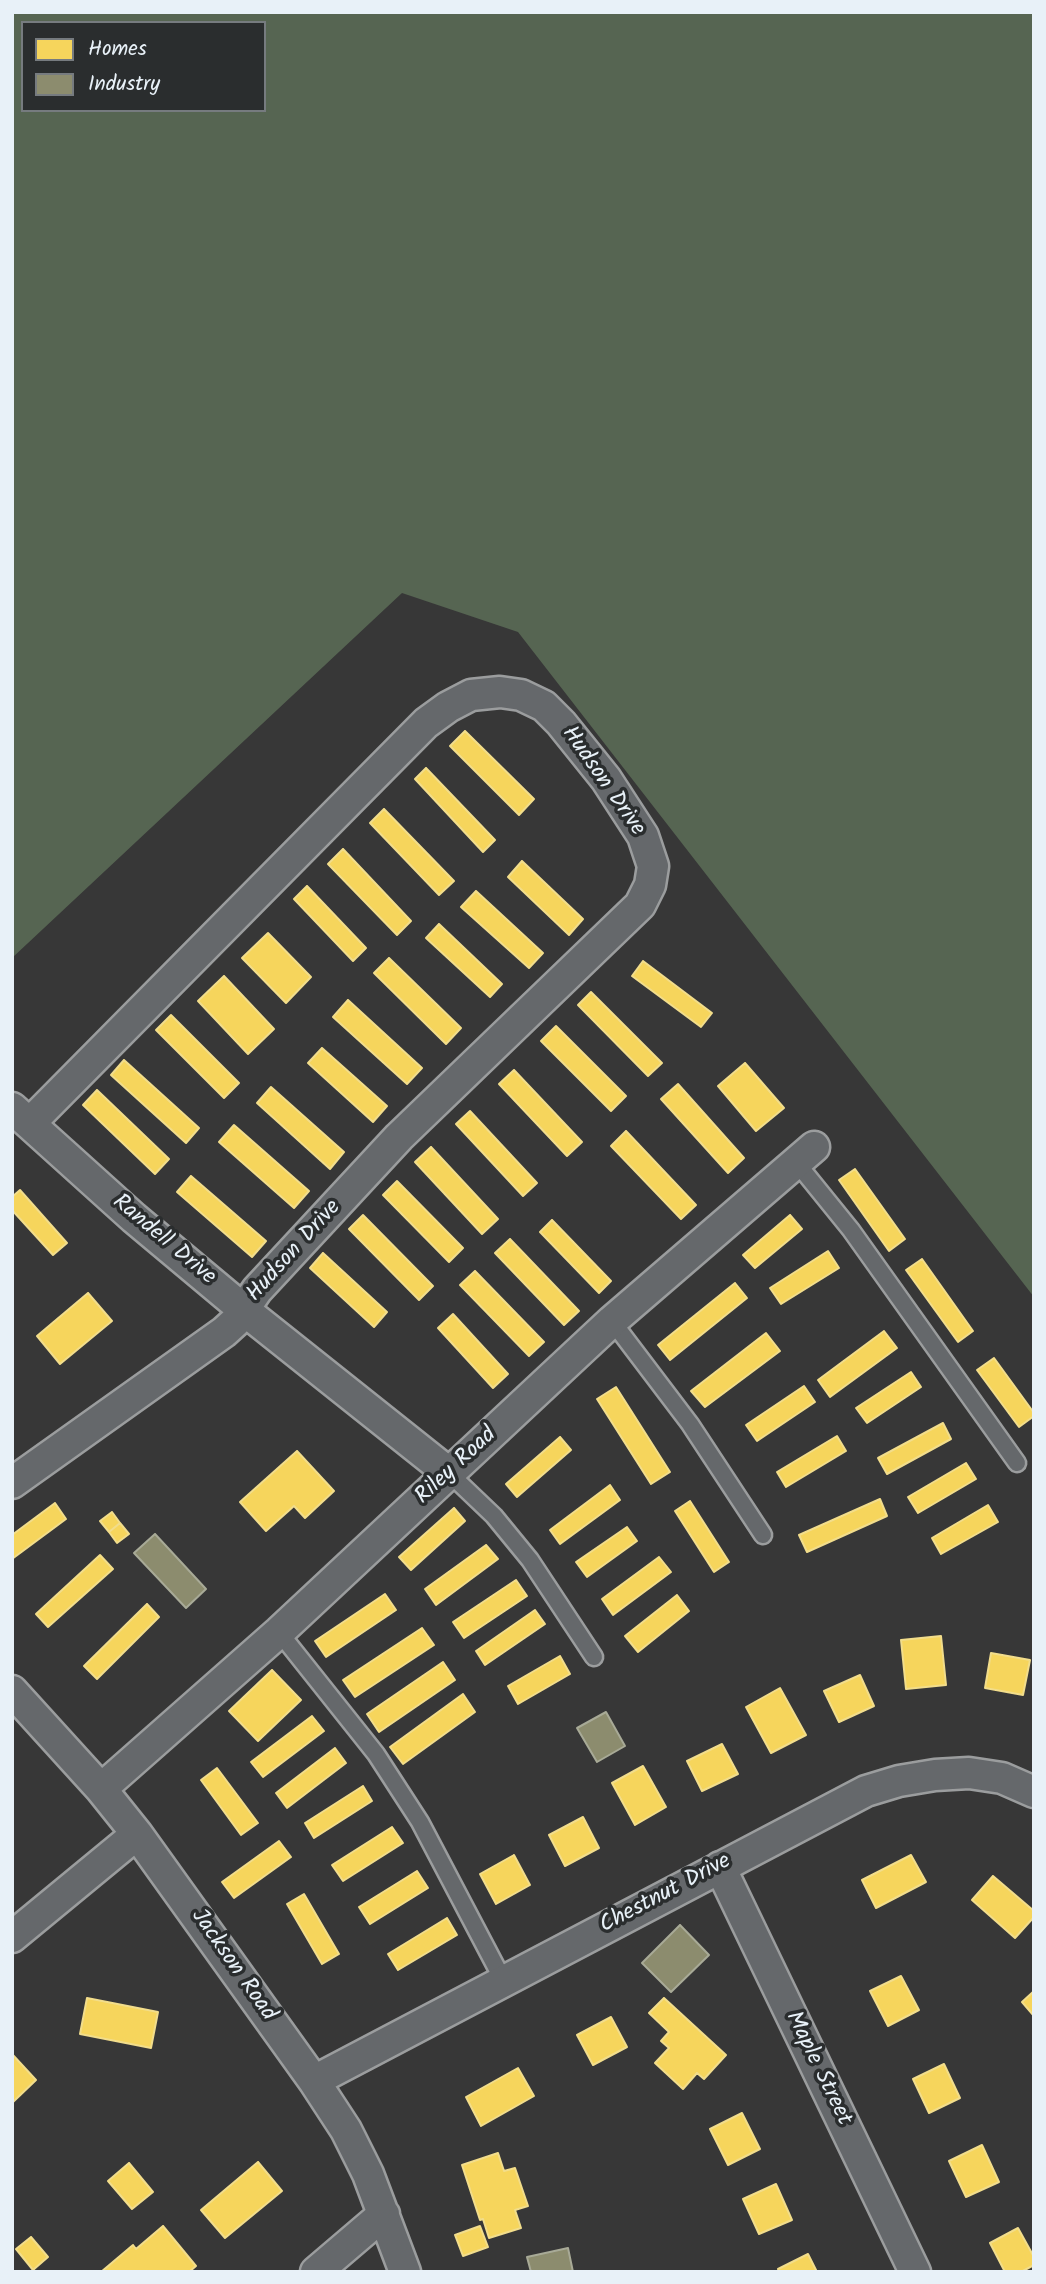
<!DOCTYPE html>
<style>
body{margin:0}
#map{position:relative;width:1046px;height:2284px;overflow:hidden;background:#373737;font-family:Kalam,sans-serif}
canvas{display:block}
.frame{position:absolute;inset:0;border:14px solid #e8f1f8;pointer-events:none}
.legend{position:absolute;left:21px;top:21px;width:245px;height:91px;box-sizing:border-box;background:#2a2d2e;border:2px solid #767b7f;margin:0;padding:9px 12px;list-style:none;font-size:21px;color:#e8f1f8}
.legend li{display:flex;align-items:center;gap:14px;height:35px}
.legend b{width:35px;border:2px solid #767b7f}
</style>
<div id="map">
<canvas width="1046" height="2284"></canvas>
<div class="frame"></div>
<ul class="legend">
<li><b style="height:19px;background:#f6d55c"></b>Homes</li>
<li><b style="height:19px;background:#8c8c6e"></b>Industry</li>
</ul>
</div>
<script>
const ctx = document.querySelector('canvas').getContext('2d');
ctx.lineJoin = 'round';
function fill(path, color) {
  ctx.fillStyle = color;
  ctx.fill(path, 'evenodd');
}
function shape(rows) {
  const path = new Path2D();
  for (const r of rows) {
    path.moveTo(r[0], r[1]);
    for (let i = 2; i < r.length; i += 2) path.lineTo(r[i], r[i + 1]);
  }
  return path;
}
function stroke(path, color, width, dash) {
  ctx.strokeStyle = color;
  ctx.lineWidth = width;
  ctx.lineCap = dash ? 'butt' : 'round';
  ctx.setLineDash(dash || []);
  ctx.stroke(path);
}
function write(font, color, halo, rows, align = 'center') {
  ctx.font = font + ' Kalam,sans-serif';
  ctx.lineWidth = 7;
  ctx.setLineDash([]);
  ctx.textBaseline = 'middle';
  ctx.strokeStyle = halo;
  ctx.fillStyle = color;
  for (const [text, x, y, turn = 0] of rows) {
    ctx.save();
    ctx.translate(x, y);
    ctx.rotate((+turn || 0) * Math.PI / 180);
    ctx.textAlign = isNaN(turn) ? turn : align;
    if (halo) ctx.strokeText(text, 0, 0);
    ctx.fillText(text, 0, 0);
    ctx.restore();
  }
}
fill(shape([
 [12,12,1034,12,1034,1297,518,632,402,593,12,958],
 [23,23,264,23,264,110,23,110]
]), '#566552');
const homes = shape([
 [465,731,534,799,519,815,450,746,465,731],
 [426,768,495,840,483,852,415,779,426,768],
 [384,809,454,881,439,895,370,823,384,809],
 [343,849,411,921,397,935,328,864,343,849],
 [522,861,583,919,569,935,508,877,522,861],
 [307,886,366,948,353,961,294,899,307,886],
 [476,891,543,953,529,968,461,907,476,891],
 [439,924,502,984,490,997,426,938,439,924],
 [268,933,311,977,286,1003,242,958,268,933],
 [389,958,461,1028,446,1044,374,973,389,958],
 [643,961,712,1013,701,1027,632,976,643,961],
 [224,976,274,1029,248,1054,198,1001,224,976],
 [591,992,662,1063,648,1076,578,1005,591,992],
 [348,1000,422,1068,407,1084,333,1017,348,1000],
 [171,1015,239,1083,224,1098,156,1030,171,1015],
 [556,1026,626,1096,611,1111,541,1041,556,1026],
 [322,1048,387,1106,373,1122,308,1063,322,1048],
 [124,1060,199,1128,186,1143,111,1075,124,1060],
 [745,1063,784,1108,756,1131,718,1086,745,1063],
 [514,1070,582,1142,567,1156,499,1084,514,1070],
 [678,1084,744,1158,728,1173,661,1099,678,1084],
 [271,1087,344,1152,330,1169,257,1103,271,1087],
 [97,1090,169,1159,155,1174,83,1105,97,1090],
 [470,1111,537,1183,523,1196,456,1124,470,1111],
 [234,1125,309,1191,294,1208,219,1142,234,1125],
 [626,1131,696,1205,681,1219,611,1146,626,1131],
 [431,1147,498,1219,482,1234,415,1162,431,1147],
 [855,1169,905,1239,889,1251,839,1180,855,1169],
 [191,1176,266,1241,252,1257,177,1192,191,1176],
 [397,1181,463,1248,449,1262,383,1195,397,1181],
 [20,1190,67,1243,53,1255,12,1210,12,1197,20,1190],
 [363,1215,433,1286,419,1300,349,1229,363,1215],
 [790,1215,802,1229,755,1268,743,1255,790,1215],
 [552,1220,611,1281,599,1293,540,1232,552,1220],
 [510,1239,579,1311,564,1325,495,1253,510,1239],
 [828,1251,839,1268,781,1304,770,1288,828,1251],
 [323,1253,387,1312,374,1327,310,1268,323,1253],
 [922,1259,973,1331,958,1342,906,1270,922,1259],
 [475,1271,544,1342,529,1356,460,1285,475,1271],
 [735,1283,747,1298,670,1360,658,1345,735,1283],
 [88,1293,112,1321,60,1364,37,1336,88,1293],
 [453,1314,508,1374,493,1388,438,1328,453,1314],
 [884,1331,897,1348,830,1397,818,1380,884,1331],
 [766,1333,780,1351,705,1407,691,1391,766,1333],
 [994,1358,1034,1413,1034,1416,1019,1427,977,1370,994,1358],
 [911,1372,921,1387,867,1423,856,1408,911,1372],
 [804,1386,815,1402,757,1441,746,1425,804,1386],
 [616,1387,670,1472,651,1484,597,1399,616,1387],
 [943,1423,951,1439,887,1474,878,1458,943,1423],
 [837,1436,846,1451,786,1487,777,1472,837,1436],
 [560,1437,571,1450,517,1497,506,1484,560,1437],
 [297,1451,334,1491,305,1518,294,1506,266,1531,240,1502,297,1451],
 [966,1463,976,1479,918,1513,908,1497,966,1463],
 [610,1485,620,1500,560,1544,550,1530,610,1485],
 [880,1499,887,1516,807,1552,799,1535,880,1499],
 [690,1501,729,1562,714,1572,675,1511,690,1501],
 [55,1503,66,1519,12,1559,12,1535,55,1503],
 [988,1505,998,1522,941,1554,932,1538,988,1505],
 [454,1508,465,1521,411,1570,399,1557,454,1508],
 [112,1512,120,1523,109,1532,100,1521,112,1512],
 [120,1523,129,1534,117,1543,109,1532,120,1523],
 [627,1527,637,1541,587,1577,576,1562,627,1527],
 [486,1545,498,1559,436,1605,425,1589,486,1545],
 [100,1555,113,1569,48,1627,36,1614,100,1555],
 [659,1557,671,1572,613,1615,602,1599,659,1557],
 [516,1580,527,1596,464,1638,453,1622,516,1580],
 [385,1594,396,1610,326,1657,315,1641,385,1594],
 [677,1595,689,1611,638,1652,625,1636,677,1595],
 [147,1604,159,1617,97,1679,84,1666,147,1604],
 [535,1610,545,1624,485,1665,476,1651,535,1610],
 [422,1628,434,1645,355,1697,343,1680,422,1628],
 [941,1636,946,1685,906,1689,901,1640,941,1636],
 [991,1653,1030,1660,1023,1695,985,1688,991,1653],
 [560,1656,570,1674,518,1704,508,1686,560,1656],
 [443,1662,455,1680,379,1732,367,1714,443,1662],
 [272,1670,301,1700,258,1741,229,1711,272,1670],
 [860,1675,874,1706,839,1722,824,1691,860,1675],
 [780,1688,806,1735,771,1753,746,1707,780,1688],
 [463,1694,475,1712,403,1764,390,1747,463,1694],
 [312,1716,324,1731,263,1777,251,1762,312,1716],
 [722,1744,738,1774,702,1791,687,1761,722,1744],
 [335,1748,346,1763,287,1808,276,1793,335,1748],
 [643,1766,666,1807,635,1825,612,1783,643,1766],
 [217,1768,258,1823,241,1835,201,1780,217,1768],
 [363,1786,372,1801,314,1838,305,1823,363,1786],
 [583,1817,599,1848,565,1866,549,1835,583,1817],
 [392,1827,403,1843,343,1881,332,1865,392,1827],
 [279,1841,291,1857,234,1898,222,1882,279,1841],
 [514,1855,530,1885,496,1904,480,1874,514,1855],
 [911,1855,926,1882,876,1908,862,1880,911,1855],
 [417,1871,428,1888,370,1924,359,1907,417,1871],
 [993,1876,1034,1911,1034,1917,1015,1938,972,1900,993,1876],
 [304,1894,339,1954,322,1964,287,1904,304,1894],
 [447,1918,457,1935,398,1970,388,1954,447,1918],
 [901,1976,919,2010,888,2026,870,1991,901,1976],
 [1034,1991,1034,2016,1022,2002,1034,1991],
 [87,1998,158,2012,151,2048,80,2034,87,1998],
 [664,1998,726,2055,704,2079,697,2073,683,2089,655,2063,669,2048,661,2041,669,2032,649,2013,664,1998],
 [611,2017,627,2047,593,2065,577,2035,611,2017],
 [12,2054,36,2080,12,2103,12,2054],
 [944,2064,960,2098,929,2113,913,2079,944,2064],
 [518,2068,534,2096,481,2126,466,2097,518,2068],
 [742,2113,760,2149,728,2165,710,2129,742,2113],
 [982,2145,999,2182,966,2197,949,2161,982,2145],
 [498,2153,504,2171,515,2168,528,2206,515,2210,521,2228,489,2238,483,2219,480,2220,462,2165,498,2153],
 [258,2162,282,2191,225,2238,201,2210,258,2162],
 [129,2163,153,2192,132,2209,108,2181,129,2163],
 [776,2184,792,2220,759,2234,743,2199,776,2184],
 [163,2226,196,2266,189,2272,101,2272,133,2245,136,2249,163,2226],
 [480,2226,488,2247,463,2256,455,2235,480,2226],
 [1018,2228,1034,2257,1034,2265,1021,2272,1005,2272,990,2243,1018,2228],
 [31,2237,48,2257,33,2270,16,2249,31,2237],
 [808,2254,817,2272,779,2272,778,2269,808,2254]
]);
fill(homes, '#f6d55c');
stroke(homes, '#f2dd8b', 2);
const industry = shape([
 [155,1534,206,1589,186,1608,134,1553,155,1534],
 [606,1712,625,1746,597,1762,577,1728,606,1712],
 [680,1925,709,1955,671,1992,642,1963,680,1925],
 [568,2248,573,2272,531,2272,527,2257,568,2248]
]);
fill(industry, '#8c8c6e');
stroke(industry, '#a8aa97', 2);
const service = shape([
 [796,1162,851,1230,1017,1463],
 [612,1321,690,1424,763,1535],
 [450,1474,494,1516,530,1560,594,1657],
 [279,1632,376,1754,420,1822,503,1980]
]);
const minor = shape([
 [12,1108,134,1218,244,1310,450,1474],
 [12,1483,224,1332,235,1322,257,1290,399,1137,640,905,650,885,653,866,643,836,606,779,561,723,544,706,521,695,500,692,471,695,448,707,426,723,30,1123],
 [12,1691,101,1789,137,1834,314,2081,346,2130,368,2174,405,2272],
 [101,1789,279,1632,612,1321,814,1147],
 [720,1867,915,2272],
 [12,1937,137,1834],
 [314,2081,866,1791,899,1781,935,1775,969,1773,1002,1778,1034,1792],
 [316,2272,384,2214]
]);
stroke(service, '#9b9d9e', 21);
stroke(minor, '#9b9d9e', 35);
stroke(service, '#65686b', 16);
stroke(minor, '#65686b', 30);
write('23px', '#e8f1f8', '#2a2d2e', [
 ["Hudson Drive",602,782,55],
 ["Randell Drive",163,1241,40],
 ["Hudson Drive",295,1252,-48],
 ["Riley Road",457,1467,-43],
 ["Chestnut Drive",666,1895,-28],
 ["Jackson Road",232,1966,55],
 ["Maple Street",817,2069,64]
]);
</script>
